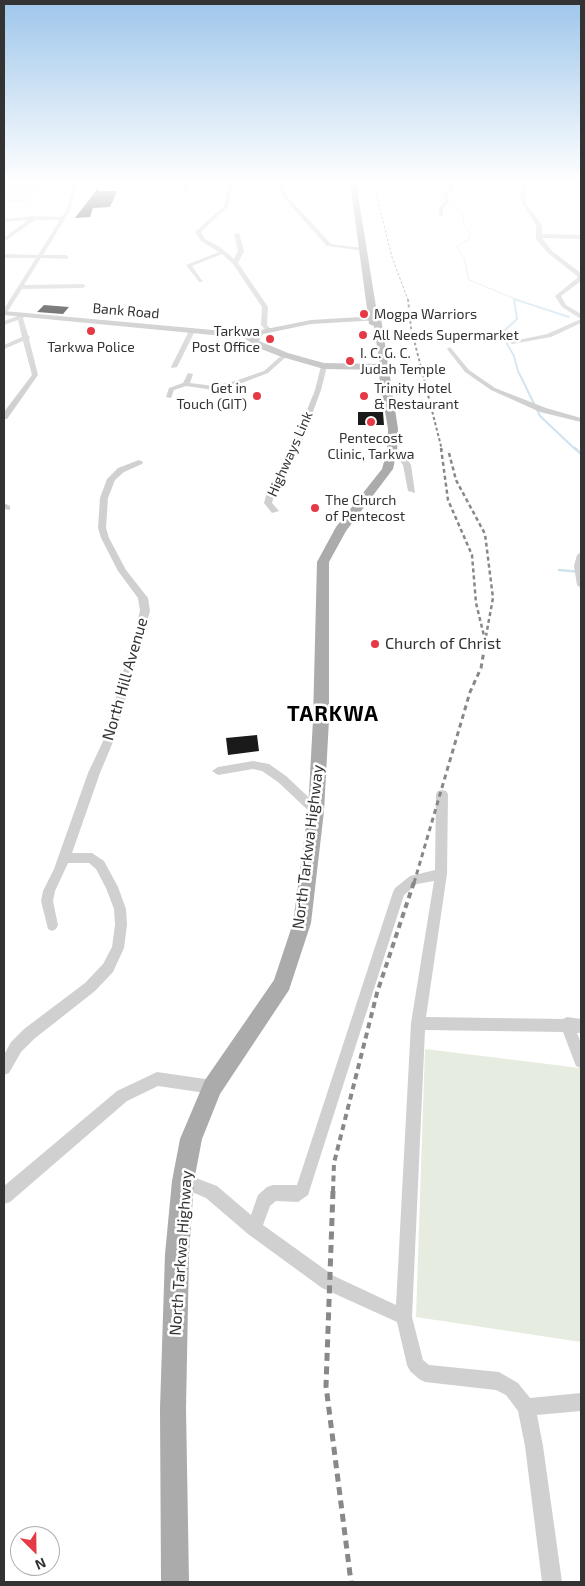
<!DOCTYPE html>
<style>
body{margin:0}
#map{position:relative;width:585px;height:1586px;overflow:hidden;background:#fff;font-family:"Exo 2",sans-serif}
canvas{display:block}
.frame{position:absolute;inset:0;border:5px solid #333;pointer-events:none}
.north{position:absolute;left:10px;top:1526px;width:50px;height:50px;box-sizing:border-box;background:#fff;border:1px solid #adadad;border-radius:50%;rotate:157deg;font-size:14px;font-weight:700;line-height:20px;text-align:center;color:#333}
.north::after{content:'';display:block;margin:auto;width:18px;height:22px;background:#e63946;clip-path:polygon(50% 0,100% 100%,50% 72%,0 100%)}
</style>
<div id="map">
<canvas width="585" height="1586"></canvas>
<div class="frame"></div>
<div class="north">N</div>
</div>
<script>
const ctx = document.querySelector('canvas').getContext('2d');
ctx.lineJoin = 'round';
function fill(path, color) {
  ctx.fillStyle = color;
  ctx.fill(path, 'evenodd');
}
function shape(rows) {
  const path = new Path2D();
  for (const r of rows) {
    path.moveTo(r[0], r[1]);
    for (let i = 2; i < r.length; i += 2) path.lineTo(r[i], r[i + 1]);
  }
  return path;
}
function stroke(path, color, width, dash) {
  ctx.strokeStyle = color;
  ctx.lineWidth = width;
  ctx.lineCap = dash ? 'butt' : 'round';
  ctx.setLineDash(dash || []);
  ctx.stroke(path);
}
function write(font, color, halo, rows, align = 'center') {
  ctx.font = font + ' "Exo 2",sans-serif';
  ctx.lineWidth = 5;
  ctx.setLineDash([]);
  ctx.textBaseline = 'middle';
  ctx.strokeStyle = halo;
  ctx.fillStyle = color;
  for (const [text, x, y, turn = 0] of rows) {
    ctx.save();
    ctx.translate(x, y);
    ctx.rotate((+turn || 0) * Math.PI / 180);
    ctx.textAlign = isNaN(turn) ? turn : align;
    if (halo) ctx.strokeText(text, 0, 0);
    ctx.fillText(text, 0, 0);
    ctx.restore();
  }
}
fill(shape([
 [4,182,8,182,48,185,26,203,4,201],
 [425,1049,580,1068,581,1342,416,1317]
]), '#e6ecdf');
stroke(shape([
 [420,182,421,187,427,190,427,193,440,200,456,204,456,207,464,214,463,224,470,233,470,238,456,247,464,257,469,280,518,300]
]), '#cfe2ee', 1);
stroke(shape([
 [514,299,569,317],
 [514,299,517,319,505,330,503,337,514,356,518,371,540,416,576,450]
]), '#cfe2ee', 2);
stroke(shape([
 [575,448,581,454],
 [559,570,581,572]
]), '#cfe2ee', 2.5);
fill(shape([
 [98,188,98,191,117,191,110,207,93,208,90,217,75,218],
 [44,305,69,307,63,314,37,312],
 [358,412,383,412,384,425,358,425],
 [257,735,259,751,228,755,226,738]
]), '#1a1a1a');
fill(shape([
 [74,182,181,183,189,185,189,191,185,192,185,187,181,185,78,184,70,211,43,255,66,255,69,257,66,259,41,258,24,285,83,284,86,286,83,288,22,289,6,314,4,315,4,309,36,258,4,258,4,254,38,255,60,220,35,220,4,242,4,238,28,220,4,222,4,219,34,216,61,217,66,211,74,182],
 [228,182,232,182,233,185,228,207,201,232,205,239,220,247,234,259,238,251,234,234,239,233,244,251,238,263,268,307,267,325,272,330,271,331,267,331,261,325,262,307,233,264,222,254,192,266,203,282,199,282,186,265,219,252,201,241,195,232,224,206,228,182],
 [278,182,282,182,286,195,331,244,363,248,365,251,327,246,282,196,278,182],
 [450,182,454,182,453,191,447,195,449,201,443,209,443,216,439,217,439,209,445,201,442,194,449,190,450,182],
 [523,182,527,182,524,197,527,205,542,225,542,234,581,235,581,239,542,238,552,251,581,273,581,281,561,296,566,305,581,314,581,319,562,307,555,296,577,278,577,276,548,253,536,239,536,225,523,205,520,197,523,182],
 [577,182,581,182,581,186,579,186,577,182],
 [26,313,29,315,23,318,28,335,30,337,29,339,38,375,7,419,4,419,4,412,32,375,23,341,4,349,4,345,22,337,18,320,4,325,4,321,26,313],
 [581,319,581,323,551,337,512,344,509,342,547,334,581,319],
 [192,329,195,331,177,367,172,368,171,367,189,331,192,329],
 [450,347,469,370,495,388,546,408,581,418,581,422,540,412,491,390,465,372,447,349,450,347],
 [283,354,288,355,268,373,242,383,214,390,186,386,174,390,171,398,166,397,169,388,183,383,188,373,193,374,190,383,214,386,238,380,264,371,283,354],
 [324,364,327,366,321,390,297,455,275,492,272,503,279,511,272,513,264,503,267,492,289,455,315,390,321,366,324,364],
 [389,449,402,451,411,465,415,493,408,491,403,465,396,455,389,453,389,449],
 [139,460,143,462,142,464,124,472,115,480,108,498,106,528,109,538,126,570,148,598,150,611,115,737,100,773,72,853,92,853,104,861,118,887,126,909,127,925,124,948,113,972,95,991,34,1039,21,1052,9,1073,4,1075,4,1055,11,1042,24,1029,85,983,103,964,112,947,115,925,114,909,106,888,96,869,89,863,68,863,55,891,53,901,58,925,56,929,52,931,48,929,41,901,43,891,54,869,88,773,105,737,140,611,138,598,118,571,101,538,98,528,100,498,107,479,118,468,139,460],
 [4,503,10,506,10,510,4,509,4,503],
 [581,552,581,588,577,585,574,566,577,555,581,552],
 [253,761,269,764,286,776,320,808,322,811,320,814,312,814,278,782,262,771,253,769,218,775,212,771,218,767,253,761],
 [442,790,446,791,448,794,447,874,426,1017,563,1019,567,1017,581,1019,581,1033,577,1033,581,1043,581,1068,576,1066,563,1032,425,1030,412,1317,423,1360,429,1365,499,1372,518,1383,530,1398,581,1393,581,1411,537,1415,543,1446,562,1582,542,1582,525,1446,518,1411,506,1395,496,1390,425,1382,419,1379,410,1371,407,1365,397,1322,322,1288,248,1234,206,1198,178,1186,175,1181,178,1176,183,1173,217,1186,251,1215,258,1195,267,1187,273,1185,297,1185,393,892,395,888,410,876,435,870,436,794,438,791,442,790],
 [434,881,411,1023,396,1305,334,1276,263,1225,270,1206,276,1201,298,1202,308,1195,404,895,417,884,434,881],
 [157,1072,212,1080,217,1082,219,1087,217,1092,212,1094,158,1086,127,1101,10,1202,4,1204,4,1186,117,1091,157,1072]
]), '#d0d0d0');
fill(shape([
 [4,311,246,333,311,320,377,316,380,316,380,320,311,324,263,334,259,341,288,353,324,363,385,364,389,367,385,370,324,369,282,357,261,349,244,338,4,315,4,311]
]), '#bdbdbd');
fill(shape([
 [350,182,356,182,377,313,381,318,398,429,397,451,393,469,346,531,329,562,329,720,324,811,311,923,289,990,220,1094,202,1139,194,1181,189,1254,186,1408,189,1582,161,1582,160,1408,165,1254,172,1181,180,1139,205,1080,274,980,293,923,308,811,313,720,317,562,336,527,382,469,387,451,388,429,379,375,380,367,374,326,369,324,350,182]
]), '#ababab');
stroke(shape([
 [373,182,392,257,408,300]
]), '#888', 1, [2.5, 2]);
stroke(shape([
 [408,299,411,328,442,450]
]), '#888', 2, [3, 2.5]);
stroke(shape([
 [441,448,448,500,472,555,476,603,485,640],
 [449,453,456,480,485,534,493,598,486,636]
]), '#888', 2.5, [4, 3]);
stroke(shape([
 [414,883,470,692,481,668,486,639]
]), '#888', 3, [5, 4]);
stroke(shape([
 [333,1192,334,1163,377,993,414,882]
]), '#888', 4, [6, 4.5]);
stroke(shape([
 [333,1191,326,1386,351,1582]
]), '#888', 5, [8, 5.5]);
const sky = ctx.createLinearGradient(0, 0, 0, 404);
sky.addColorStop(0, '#9ec6ea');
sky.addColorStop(0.45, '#fff');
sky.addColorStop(1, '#ffffff00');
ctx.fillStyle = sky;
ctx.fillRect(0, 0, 585, 404);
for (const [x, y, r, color] of [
 [364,314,5,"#e63946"],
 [91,331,5,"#e63946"],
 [363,335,5,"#e63946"],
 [270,339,5,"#e63946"],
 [350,361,5,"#e63946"],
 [257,396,5,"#e63946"],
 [364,396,5,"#e63946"],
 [371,422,5,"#e63946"],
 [315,508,5,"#e63946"],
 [375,644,5,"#e63946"]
]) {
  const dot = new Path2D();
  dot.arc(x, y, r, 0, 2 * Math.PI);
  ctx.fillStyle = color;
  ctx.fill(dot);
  stroke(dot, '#fff', 2);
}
write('14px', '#333', '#fff', [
 ["Bank Road",126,311,5],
 ["Highways Link",290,454,-66]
]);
write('14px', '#333', '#fff', [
 ["Mogpa Warriors",374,314],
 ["Tarkwa",260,331,"right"],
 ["Post Office",260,347,"right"],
 ["All Needs Supermarket",373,335],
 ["Tarkwa Police",91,347,"center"],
 ["I. C. G. C.",360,353],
 ["Judah Temple",360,369],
 ["Get in",247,388,"right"],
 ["Touch (GIT)",247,404,"right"],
 ["Trinity Hotel",374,388],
 ["& Restaurant",374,404],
 ["Pentecost",371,438,"center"],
 ["Clinic, Tarkwa",371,454,"center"],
 ["The Church",325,500],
 ["of Pentecost",325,516]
], 'left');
write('16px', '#333', '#fff', [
 ["Church of Christ",385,644]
], 'left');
write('16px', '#333', '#fff', [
 ["North Hill Avenue",125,679,-74],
 ["North Tarkwa Highway",308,847,-83],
 ["North Tarkwa Highway",181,1253,-86]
]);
ctx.letterSpacing = '1px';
write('bold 21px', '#000', '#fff', [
 ["TARKWA",333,714]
]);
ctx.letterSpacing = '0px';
</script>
